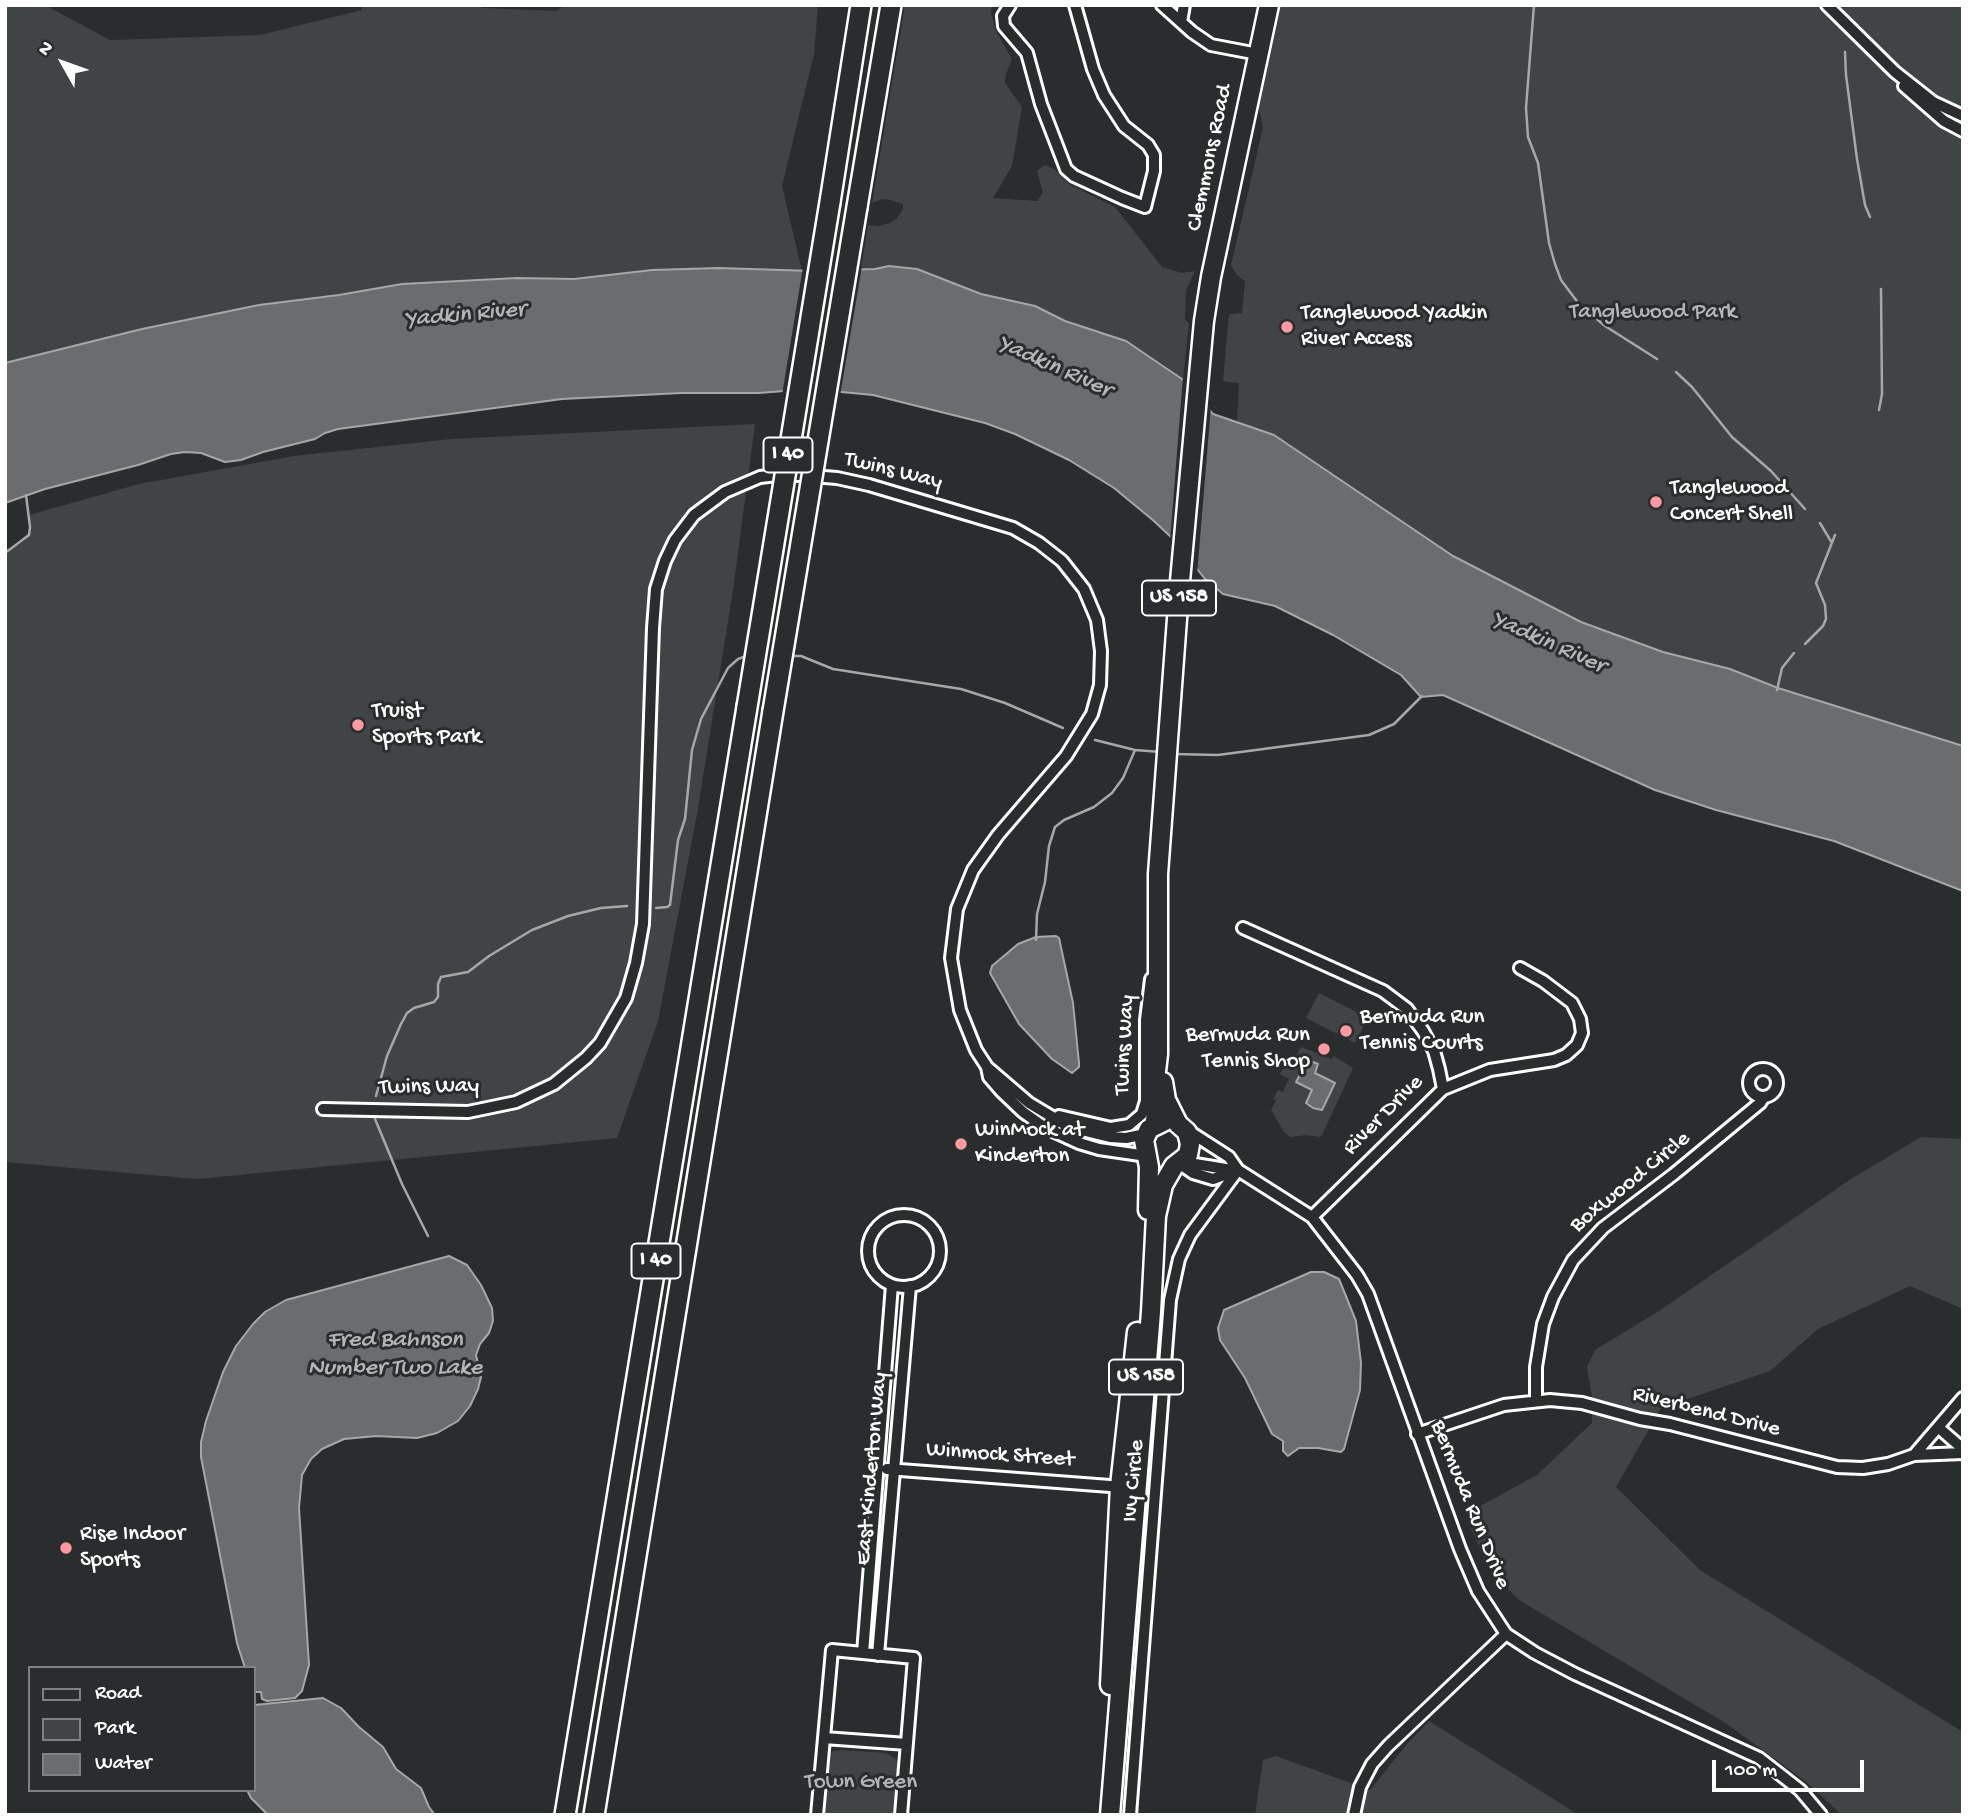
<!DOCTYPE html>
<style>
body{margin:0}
#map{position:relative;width:1968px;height:1820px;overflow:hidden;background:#2a2d2e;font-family:"Gochi Hand",sans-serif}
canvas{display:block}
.frame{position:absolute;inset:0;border:7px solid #fff;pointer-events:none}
.legend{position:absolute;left:28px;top:1666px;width:228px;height:126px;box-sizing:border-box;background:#2a2d2e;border:2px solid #7f8182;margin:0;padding:9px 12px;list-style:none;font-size:21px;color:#fff}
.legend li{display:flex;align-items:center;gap:14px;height:35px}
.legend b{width:35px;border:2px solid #7f8182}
.north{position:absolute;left:28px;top:28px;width:70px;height:70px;-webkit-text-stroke:5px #2a2d2e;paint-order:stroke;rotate:310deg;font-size:19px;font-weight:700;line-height:28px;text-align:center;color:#fff}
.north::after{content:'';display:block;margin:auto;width:24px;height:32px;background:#fff;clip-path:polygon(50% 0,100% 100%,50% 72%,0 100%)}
.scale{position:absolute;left:1712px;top:1760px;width:152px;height:32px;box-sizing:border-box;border:4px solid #fff;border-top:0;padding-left:9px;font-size:21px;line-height:24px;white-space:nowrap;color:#fff;-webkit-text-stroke:5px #2a2d2e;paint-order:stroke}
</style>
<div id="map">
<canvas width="1968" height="1820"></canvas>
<div class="frame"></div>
<ul class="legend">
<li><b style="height:9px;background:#2a2d2e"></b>Road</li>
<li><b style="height:19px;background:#414445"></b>Park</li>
<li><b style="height:19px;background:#6a6c6d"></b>Water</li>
</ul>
<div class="north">N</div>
<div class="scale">100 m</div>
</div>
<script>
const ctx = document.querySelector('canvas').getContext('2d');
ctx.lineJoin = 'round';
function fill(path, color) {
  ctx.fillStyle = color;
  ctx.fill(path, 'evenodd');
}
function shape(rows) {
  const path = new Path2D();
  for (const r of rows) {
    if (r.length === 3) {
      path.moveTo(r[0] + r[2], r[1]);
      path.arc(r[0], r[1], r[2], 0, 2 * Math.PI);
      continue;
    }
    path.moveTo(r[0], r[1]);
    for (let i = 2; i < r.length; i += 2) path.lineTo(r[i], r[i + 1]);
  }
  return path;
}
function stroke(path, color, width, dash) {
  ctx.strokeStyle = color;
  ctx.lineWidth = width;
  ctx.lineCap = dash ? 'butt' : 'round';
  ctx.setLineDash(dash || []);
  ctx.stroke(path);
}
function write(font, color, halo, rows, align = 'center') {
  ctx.font = font + ' "Gochi Hand",sans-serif';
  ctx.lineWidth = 6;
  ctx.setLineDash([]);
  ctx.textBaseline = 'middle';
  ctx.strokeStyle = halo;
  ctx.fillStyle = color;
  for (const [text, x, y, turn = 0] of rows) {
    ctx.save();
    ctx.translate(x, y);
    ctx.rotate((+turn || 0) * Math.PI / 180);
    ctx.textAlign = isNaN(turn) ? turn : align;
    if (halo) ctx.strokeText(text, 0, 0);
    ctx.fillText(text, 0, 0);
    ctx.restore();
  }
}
fill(shape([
 [5,5,45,5,110,40,260,35,362,10,361,5,481,5,482,8,556,11,566,5,818,5,814,54,782,186,802,271,719,268,652,270,574,279,517,278,402,284,339,295,259,305,142,329,5,363],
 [905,5,992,5,991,13,996,31,1012,59,1006,74,1005,83,1022,107,1012,166,993,198,1037,201,1043,193,1037,171,1045,165,1054,169,1069,184,1115,207,1162,267,1182,273,1195,271,1186,290,1185,319,1189,324,1183,380,1164,365,1126,341,1065,321,1035,306,981,294,917,269,899,266,861,269,868,225,879,226,890,223,897,218,903,209,903,204,890,200,882,199,872,203],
 [1274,5,1963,5,1963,746,1778,688,1730,669,1663,652,1581,622,1453,556,1284,441,1237,422,1239,383,1223,381,1229,314,1242,313,1245,281,1237,275,1231,265,1263,128,1253,79],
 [755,424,733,590,697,814,658,1021,617,1138,197,1179,5,1162,5,554,24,541,30,527,29,515,139,484,294,456,451,439],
 [1319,993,1368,1018,1355,1043,1306,1018],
 [1301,1047,1332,1059,1334,1056,1353,1068,1322,1135,1319,1137,1307,1135,1290,1137,1284,1132,1271,1110,1276,1100,1273,1099,1278,1090,1283,1092,1289,1079,1280,1074,1291,1054,1296,1056],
 [1921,1137,1963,1139,1963,1309,1910,1286,1818,1329,1770,1371,1661,1408,1616,1487,1700,1570,1963,1732,1963,1815,1842,1815,1805,1781,1727,1724,1519,1600,1489,1570,1471,1528,1471,1511,1537,1475,1592,1423,1592,1397,1587,1367,1595,1350,1659,1311,1851,1179],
 [1429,1721,1579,1815,1255,1815,1263,1760,1276,1756,1370,1790,1407,1744],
 [842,1750,886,1753,895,1758,899,1766,896,1815,821,1815,826,1758,833,1751]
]), '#414445');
const water = shape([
 [889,266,917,269,981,294,1035,306,1065,321,1126,341,1182,379,1213,414,1274,435,1453,556,1581,622,1663,652,1730,669,1778,688,1963,746,1963,891,1834,841,1716,810,1655,790,1443,695,1421,697,1401,675,1333,635,1275,606,1223,594,1205,579,1173,539,1154,521,1114,488,1069,460,1015,434,985,423,873,395,810,389,759,393,681,393,562,399,338,429,325,433,315,439,263,452,241,460,225,462,201,453,185,452,171,454,138,465,45,489,5,503,5,363,142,329,259,305,339,295,402,284,517,278,574,279,652,270,719,268,812,271,875,269,889,266],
 [1056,936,1059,938,1073,1003,1079,1063,1079,1067,1072,1073,1052,1059,1019,1024,990,973,992,966,1018,944,1036,937,1056,936],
 [1308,1060,1318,1064,1315,1073,1335,1083,1322,1110,1313,1108,1306,1103,1312,1090,1296,1082,1308,1060],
 [449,1256,467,1265,481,1285,492,1308,493,1321,489,1333,480,1344,476,1355,481,1377,478,1389,470,1406,458,1421,437,1433,417,1438,376,1436,344,1439,322,1449,311,1459,302,1475,299,1508,309,1665,302,1691,295,1698,267,1701,262,1699,261,1692,254,1692,254,1668,245,1668,237,1643,201,1457,201,1442,206,1421,223,1372,236,1346,253,1324,265,1312,286,1300,449,1256],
 [1311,1272,1324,1272,1339,1279,1356,1321,1361,1363,1360,1390,1344,1449,1341,1452,1318,1448,1299,1448,1288,1456,1283,1451,1283,1441,1272,1434,1245,1378,1220,1340,1218,1328,1224,1310,1311,1272],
 [323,1698,341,1708,359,1727,383,1747,396,1769,421,1788,429,1807,435,1815,268,1815,251,1798,247,1790,254,1790,254,1705,323,1698]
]);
fill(water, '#6a6c6d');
stroke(water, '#a6a7a7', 2);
fill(shape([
 [862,266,840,396,810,393,782,395,803,267],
 [1183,376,1211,406,1197,575,1170,541]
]), '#2a2d2e');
stroke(shape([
 [1534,5,1526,108,1528,137,1538,163,1549,243,1555,264,1561,280,1579,304,1605,326,1657,359],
 [1845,52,1846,75,1857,159,1865,205,1870,217],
 [1676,372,1692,387,1732,437,1771,471,1805,509],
 [1879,410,1882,394,1881,289],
 [1820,523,1832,543],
 [5,553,29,535,30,527,26,495],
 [1805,644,1823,626,1826,619,1825,605,1816,583,1835,535],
 [790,656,801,656,833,669,961,689,1005,703,1063,728],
 [1777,690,1782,668,1794,653],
 [1095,740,1135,750,1161,752],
 [1174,754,1218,755,1369,735,1394,724,1422,696],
 [656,908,667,907,670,905,678,840,685,819,692,750,701,719,728,668,738,659,749,655],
 [1036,940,1037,914,1045,882,1049,846,1055,827,1064,820,1094,807,1112,793,1123,778,1135,750],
 [376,1096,387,1056,401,1024,407,1013,414,1008,434,1002,438,997,438,984,441,977,468,972,489,956,532,930,568,916,601,908,627,906],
 [375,1119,402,1184,428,1236]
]), '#a6a7a7', 2.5);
const street = shape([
 [1010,5,1003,16,1004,26,1027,53,1041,104,1066,169,1074,176,1122,198,1145,207,1154,171,1154,155,1148,145,1124,126,1104,95,1093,69,1075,5],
 [1162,5,1192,32,1211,45,1258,54],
 [1827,5,1895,72,1933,102,1963,116],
 [1181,22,1184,5],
 [1904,86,1944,121,1963,131],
 [1243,928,1383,991,1407,1009,1423,1031,1434,1051,1439,1069,1443,1089,1312,1217],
 [987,1067,989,1077,1002,1092,1023,1112,1044,1127,1079,1143,1099,1149,1147,1156],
 [1763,1083,14],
 [1443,1089,1490,1070,1554,1060,1566,1055,1577,1045,1582,1033,1580,1019,1572,1003,1543,981,1520,968],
 [323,1109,468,1112,516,1102,554,1084,586,1058,600,1043,626,998,636,963,643,924,653,628,656,589,665,561,675,540,694,515,725,492,760,477,786,474,837,478,869,485,1013,528,1039,543,1062,561,1084,589,1097,620,1101,651,1100,685,1092,714,1066,756,998,835,973,870,957,909,951,958,960,1010,976,1050,987,1067,1029,1103,1069,1127,1110,1137,1126,1138,1146,1134],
 [1059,1116,1111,1128,1129,1125,1142,1114,1146,1101,1146,1020,1151,979],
 [1187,1130,1229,1157,1238,1170,1312,1217,1357,1275,1368,1294,1460,1549,1478,1591,1506,1634,1535,1653,1575,1674,1759,1758,1800,1790,1821,1815],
 [1180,1164,1193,1173,1213,1179,1238,1170],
 [1180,1164,1195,1164,1232,1170],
 [904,1251,36],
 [1536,1400,1536,1367,1543,1324,1553,1297,1573,1260,1603,1228,1674,1174,1760,1103,1764,1097],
 [1939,1428,1963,1449],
 [1417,1434,1504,1405,1550,1400,1582,1403,1640,1419,1670,1424,1837,1467,1863,1468,1888,1464,1914,1455,1963,1398],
 [1914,1455,1963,1453],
 [887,1469,1123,1487],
 [863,1653,892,1285],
 [878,1655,910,1286],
 [824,1738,907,1744],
 [817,1815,832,1650,914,1658,901,1815],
 [1130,1815,1170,1300,1179,1259,1190,1235,1238,1170],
 [1354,1815,1360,1787,1372,1764,1388,1746,1506,1634]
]);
const primary = shape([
 [1154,1125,1156,1115,1155,1080,1158,1054,1158,874,1179,592,1204,321,1211,277,1269,5],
 [1148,1210,1149,1167,1144,1140,1149,1129,1165,1121],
 [1110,1685,1120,1486,1137,1332],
 [1110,1815,1151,1312,1156,1216,1163,1185,1174,1166,1188,1155,1190,1144,1187,1132,1178,1124,1166,1100,1163,1082]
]);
const highway = shape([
 [830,202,861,5],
 [857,207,891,5],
 [565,1815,747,707],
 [594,1815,773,711]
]);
stroke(street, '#fff', 16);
stroke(primary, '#fff', 23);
stroke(highway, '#fff', 24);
stroke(street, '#2a2d2e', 10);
stroke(primary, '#2a2d2e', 18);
stroke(highway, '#2a2d2e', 19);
const highwayBridge = shape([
 [747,707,830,202],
 [773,711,857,207]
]);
stroke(highwayBridge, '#fff', 24, []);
stroke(highwayBridge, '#2a2d2e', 19);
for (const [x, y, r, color] of [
 [1287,327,7,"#ff9aa2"],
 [1656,502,7,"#ff9aa2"],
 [358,725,7,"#ff9aa2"],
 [1346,1031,7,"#ff9aa2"],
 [1324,1049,7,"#ff9aa2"],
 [961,1144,7,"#ff9aa2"],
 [66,1548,7,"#ff9aa2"]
]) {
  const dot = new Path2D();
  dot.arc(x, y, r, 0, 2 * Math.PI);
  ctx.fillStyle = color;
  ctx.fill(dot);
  stroke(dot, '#2a2d2e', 2.5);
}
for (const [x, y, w] of [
 [788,455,49],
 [1179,598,74],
 [656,1261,49],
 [1146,1377,74]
]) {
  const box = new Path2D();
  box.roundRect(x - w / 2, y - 17.5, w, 35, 5);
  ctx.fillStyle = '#2a2d2e';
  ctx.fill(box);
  stroke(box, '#fff', 2);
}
write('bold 21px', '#fff', null, [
 ["I 40",788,455],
 ["US 158",1179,598],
 ["I 40",656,1261],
 ["US 158",1146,1377]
]);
write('23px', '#fff', '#2a2d2e', [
 ["Clemmons Road",1211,158,-78],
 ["Twins Way",893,472,14],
 ["Twins Way",1126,1045,-87],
 ["Twins Way",429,1088,-1],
 ["River Drive",1384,1116,-45],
 ["Boxwood Circle",1631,1183,-39],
 ["Riverbend Drive",1706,1413,14],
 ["Winmock Street",1000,1456,4],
 ["East Kinderton Way",873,1469,-85],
 ["Ivy Circle",1135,1481,-85],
 ["Bermuda Run Drive",1469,1505,68]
]);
write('23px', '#b3b4b5', '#2a2d2e', [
 ["Tanglewood Park",1653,313],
 ["Town Green",861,1783]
]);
write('23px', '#fff', '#2a2d2e', [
 ["Tanglewood Yadkin",1301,314],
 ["River Access",1301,340],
 ["Tanglewood",1670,489],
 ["Concert Shell",1670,515],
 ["Truist",372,712],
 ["Sports Park",372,738],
 ["Bermuda Run",1360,1018],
 ["Tennis Courts",1360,1044],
 ["Bermuda Run",1310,1036,"right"],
 ["Tennis Shop",1310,1062,"right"],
 ["WinMock at",975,1131],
 ["Kinderton",975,1157],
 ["Rise Indoor",80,1535],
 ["Sports",80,1561]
], 'left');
write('italic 24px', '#b4b6b6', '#2a2d2e', [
 ["Yadkin River",465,316,-5],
 ["Yadkin River",1054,368,24],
 ["Yadkin River",1548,644,24],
 ["Fred Bahnson",395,1341],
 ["Number Two Lake",395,1369]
]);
</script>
